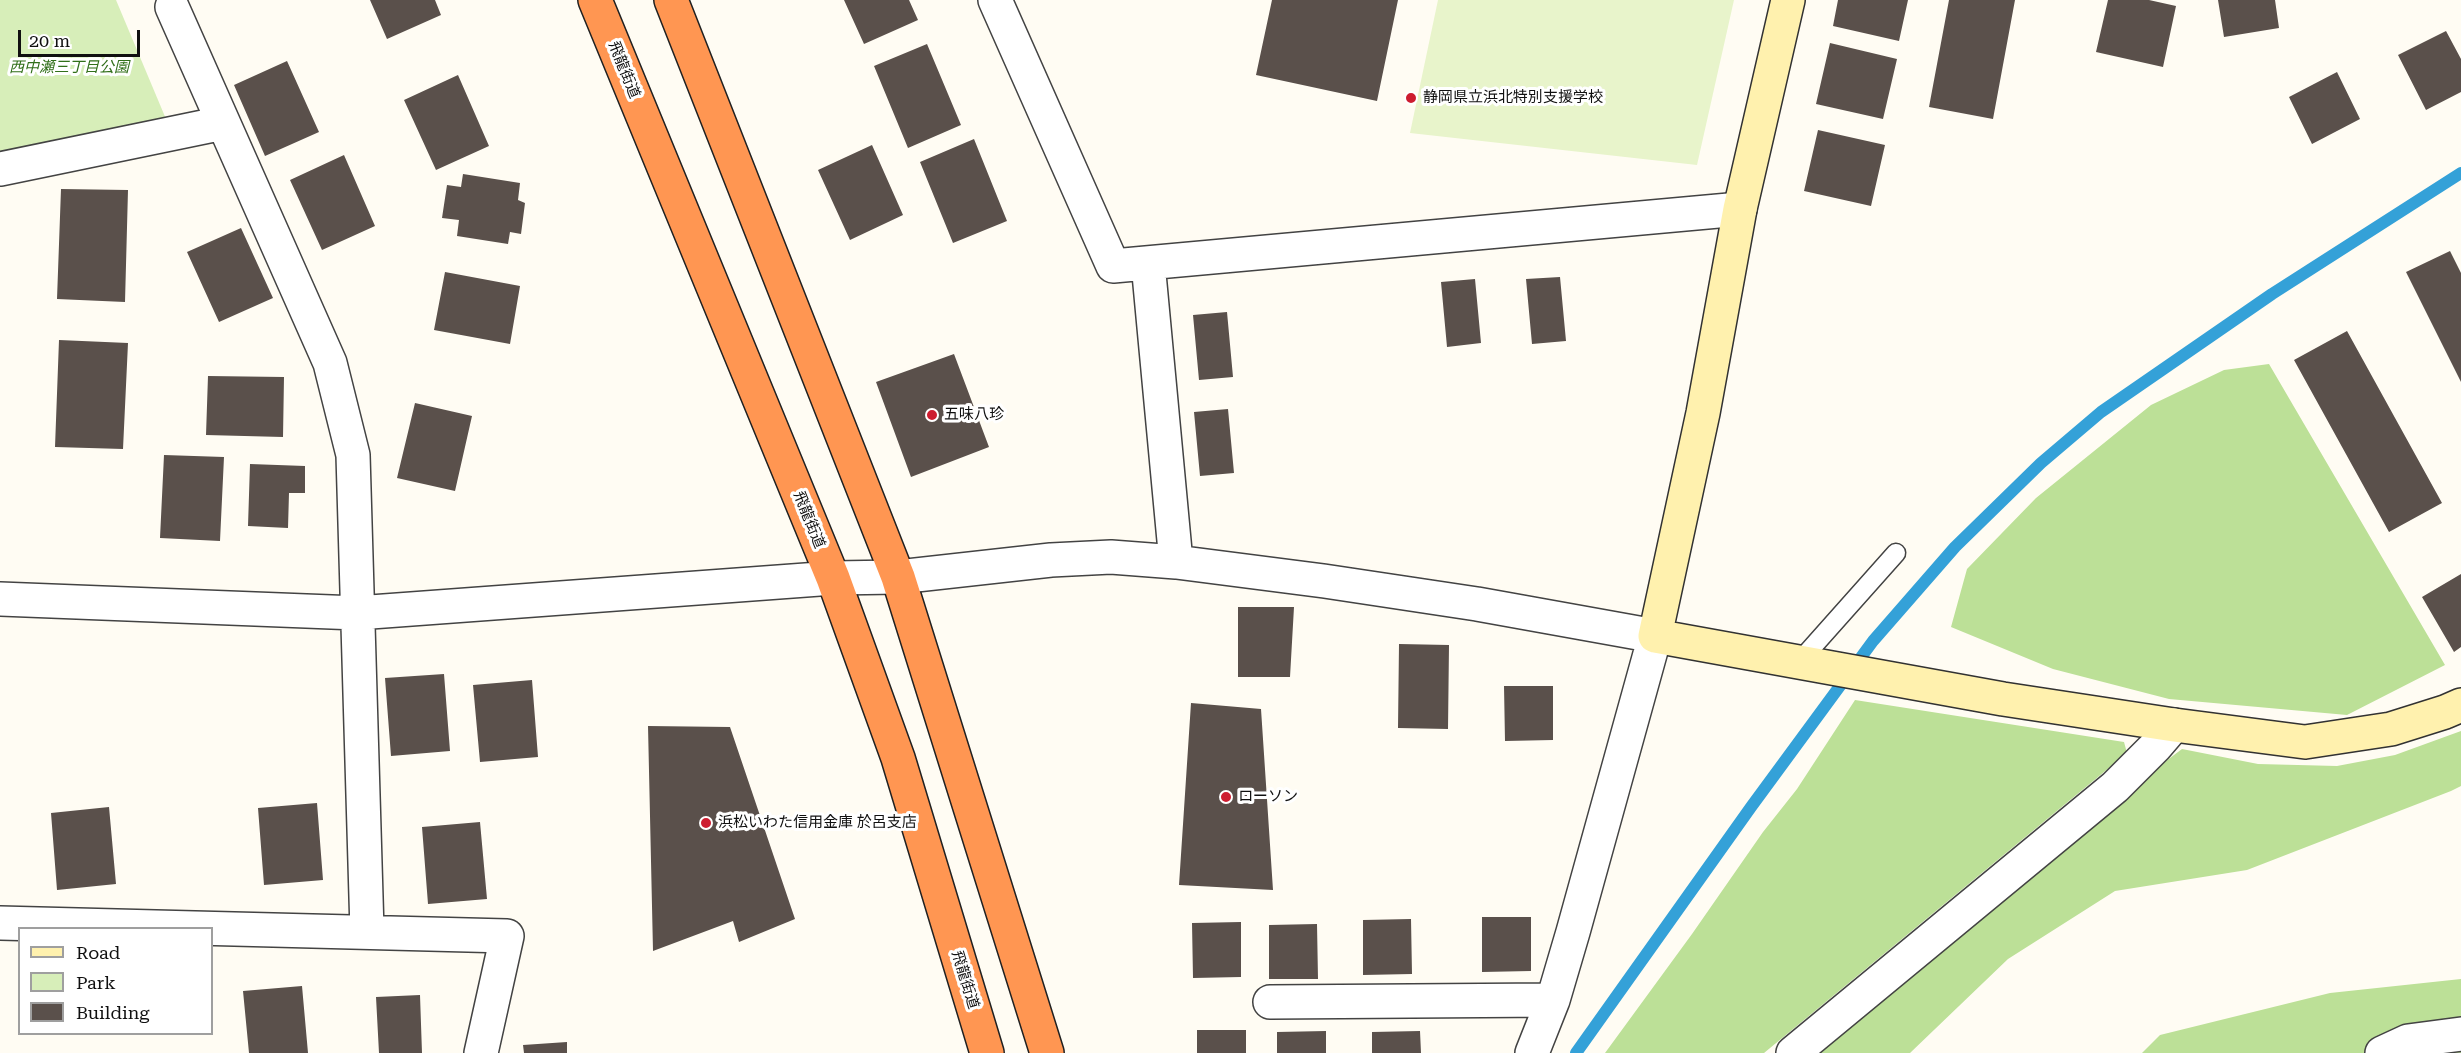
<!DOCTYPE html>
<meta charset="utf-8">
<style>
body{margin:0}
#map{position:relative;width:2461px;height:1053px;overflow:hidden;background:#fffcf3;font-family:"Roboto Serif",serif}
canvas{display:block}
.legend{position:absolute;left:18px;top:927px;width:195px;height:108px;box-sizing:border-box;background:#fff;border:2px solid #9f9f9f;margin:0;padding:8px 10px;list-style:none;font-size:18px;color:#101010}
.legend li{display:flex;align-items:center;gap:12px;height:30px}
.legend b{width:30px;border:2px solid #9f9f9f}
.scale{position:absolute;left:18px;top:30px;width:122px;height:27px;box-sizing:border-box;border:3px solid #101010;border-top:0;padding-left:8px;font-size:18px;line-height:21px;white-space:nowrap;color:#101010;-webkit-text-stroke:4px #fff;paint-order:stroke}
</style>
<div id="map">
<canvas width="2461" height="1053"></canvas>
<ul class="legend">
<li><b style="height:8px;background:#fff1ae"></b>Road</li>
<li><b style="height:16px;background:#d7eeb9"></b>Park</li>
<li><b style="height:16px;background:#5a504b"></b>Building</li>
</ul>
<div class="scale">20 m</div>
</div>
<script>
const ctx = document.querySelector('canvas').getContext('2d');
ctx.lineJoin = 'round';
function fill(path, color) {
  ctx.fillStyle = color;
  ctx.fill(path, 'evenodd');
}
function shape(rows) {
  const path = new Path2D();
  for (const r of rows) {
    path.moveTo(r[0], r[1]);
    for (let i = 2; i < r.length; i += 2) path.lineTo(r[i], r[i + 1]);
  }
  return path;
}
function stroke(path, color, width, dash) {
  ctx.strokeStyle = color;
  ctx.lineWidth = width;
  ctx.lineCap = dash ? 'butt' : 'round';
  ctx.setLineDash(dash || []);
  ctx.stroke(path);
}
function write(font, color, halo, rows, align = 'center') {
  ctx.font = font + ' "Roboto Serif","Noto Sans JP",serif';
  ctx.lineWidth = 6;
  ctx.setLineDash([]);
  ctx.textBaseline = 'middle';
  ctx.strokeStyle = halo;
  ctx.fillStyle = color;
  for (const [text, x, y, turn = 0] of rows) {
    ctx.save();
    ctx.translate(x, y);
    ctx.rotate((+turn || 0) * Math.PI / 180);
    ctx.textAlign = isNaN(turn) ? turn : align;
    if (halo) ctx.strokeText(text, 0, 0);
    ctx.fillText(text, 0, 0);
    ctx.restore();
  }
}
fill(shape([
 [0,0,116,0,166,119,0,151]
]), '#d7eeb9');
fill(shape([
 [2269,364,2445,665,2347,715,2169,699,2053,669,1951,627,1967,569,2036,498,2151,405,2224,370],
 [1855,700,2124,742,2127,753,1764,1053,1605,1053,1692,934,1763,832,1797,789],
 [2461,731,2461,786,2451,791,2247,870,2115,891,2008,959,1910,1053,1808,1053,2102,809,2182,749,2258,764,2337,766,2395,755],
 [2461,979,2461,1053,2142,1053,2160,1035,2330,993]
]), '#bce097');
fill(shape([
 [1438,0,1734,0,1697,165,1410,133]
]), '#e8f4cb');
stroke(shape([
 [1576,1053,1751,807,1873,641,1955,547,2041,463,2101,412,2272,294,2461,173]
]), '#34a1d8', 12);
fill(shape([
 [370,0,435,0,441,15,387,39],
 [844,0,909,0,918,20,864,44],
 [1272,0,1398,0,1377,101,1256,75],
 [1838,0,1908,0,1899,41,1833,26],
 [1949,0,2015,0,1993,119,1929,107],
 [2108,0,2149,0,2176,6,2163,67,2096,52],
 [2218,0,2275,0,2279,28,2224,37],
 [2446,31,2461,59,2461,92,2426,110,2398,55],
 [1830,43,1897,59,1883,119,1816,104],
 [927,44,961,125,908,148,874,66],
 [287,61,319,132,265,156,234,85],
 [2337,72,2360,119,2312,144,2289,97],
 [458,75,489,146,436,170,404,100],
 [1818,130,1885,145,1871,206,1804,191],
 [974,139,1007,221,953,243,920,162],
 [872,145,903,215,850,240,818,170],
 [344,155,375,226,322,250,290,180],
 [463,174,520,183,518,200,525,203,521,234,510,232,508,244,457,236,459,220,442,218,447,185,461,187],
 [61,189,128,190,125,302,57,299],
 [241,228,273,298,219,322,187,252],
 [2450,251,2461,273,2461,382,2406,272],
 [445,272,520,286,510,344,434,330],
 [1560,277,1566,341,1532,344,1526,279],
 [1475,279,1481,343,1447,347,1441,282],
 [1227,312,1233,377,1199,380,1193,315],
 [2347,331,2442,503,2389,532,2294,360],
 [59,340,128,343,123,449,55,447],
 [954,354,989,447,911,477,876,382],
 [208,376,284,377,283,437,206,435],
 [415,403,472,416,455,491,397,478],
 [1228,409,1234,473,1200,476,1194,412],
 [164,455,224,457,220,541,160,538],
 [250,464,305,466,305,493,289,493,288,528,248,526],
 [2461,574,2461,647,2454,652,2422,597],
 [1238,607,1294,607,1290,677,1238,677],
 [1399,644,1449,645,1448,729,1398,728],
 [444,674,450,751,391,756,385,678],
 [532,680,538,757,480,762,473,685],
 [1504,686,1553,686,1553,740,1505,741],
 [1191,703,1261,709,1273,890,1179,885],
 [648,726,730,727,795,919,739,942,733,921,653,951],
 [317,803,323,880,264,885,258,808],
 [109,807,116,884,57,890,51,813],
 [480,822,487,899,428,904,422,827],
 [1482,917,1531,917,1531,971,1482,972],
 [1411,919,1412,974,1363,975,1363,920],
 [1241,922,1241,977,1193,978,1192,923],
 [1317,924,1318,979,1269,979,1269,925],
 [302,986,308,1053,249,1053,243,991],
 [420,995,422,1053,379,1053,376,997],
 [1197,1030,1246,1030,1246,1053,1197,1053],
 [1326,1031,1326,1053,1277,1053,1277,1032],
 [1420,1031,1421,1053,1372,1053,1372,1032],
 [567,1042,567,1053,524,1053,523,1045]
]), '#5a504b');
const lane = shape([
 [1799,662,1896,553]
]);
const street = shape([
 [995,0,1113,266,1740,209],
 [172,7,330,363,353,455,367,931],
 [0,169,223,123],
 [1148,263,1176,562],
 [0,599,357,613,833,578,898,577,1051,560,1111,557,1176,562,1324,581,1477,604,1655,636,1573,932,1553,1000,1532,1053],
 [0,923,507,936,481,1053],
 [1270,1002,1553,1000],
 [1793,1053,2115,787,2156,746,2174,725],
 [2382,1053,2408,1041,2461,1034]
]);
const secondary = shape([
 [1788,0,1740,209,1703,413,1655,636,2003,699,2174,725,2305,742,2391,729,2445,712,2461,705]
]);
const highway = shape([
 [595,0,833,578,898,758,987,1053],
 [671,0,898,577,1047,1053]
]);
stroke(lane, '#434343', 21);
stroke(street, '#434343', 36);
stroke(secondary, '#323232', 36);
stroke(highway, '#212121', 36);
stroke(lane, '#fff', 18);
stroke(street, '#fff', 33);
stroke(secondary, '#fff1ae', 33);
stroke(highway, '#ff9652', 33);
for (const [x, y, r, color] of [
 [1411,98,6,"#cd1c2f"],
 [932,415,6,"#cd1c2f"],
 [1226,797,6,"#cd1c2f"],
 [706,823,6,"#cd1c2f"]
]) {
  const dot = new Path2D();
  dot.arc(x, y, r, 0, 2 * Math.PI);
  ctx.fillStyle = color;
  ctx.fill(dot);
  stroke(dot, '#fff', 2);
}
write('italic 15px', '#316f1a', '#fff', [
 ["西中瀬三丁目公園",69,68]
]);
write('15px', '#101010', '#fff', [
 ["飛龍街道",624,70,68],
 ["飛龍街道",809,520,68],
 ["飛龍街道",965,980,73]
]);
write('15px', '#101010', '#fff', [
 ["静岡県立浜北特別支援学校",1423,98],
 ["五味八珍",944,415],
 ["ローソン",1238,797],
 ["浜松いわた信用金庫 於呂支店",718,823]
], 'left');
</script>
